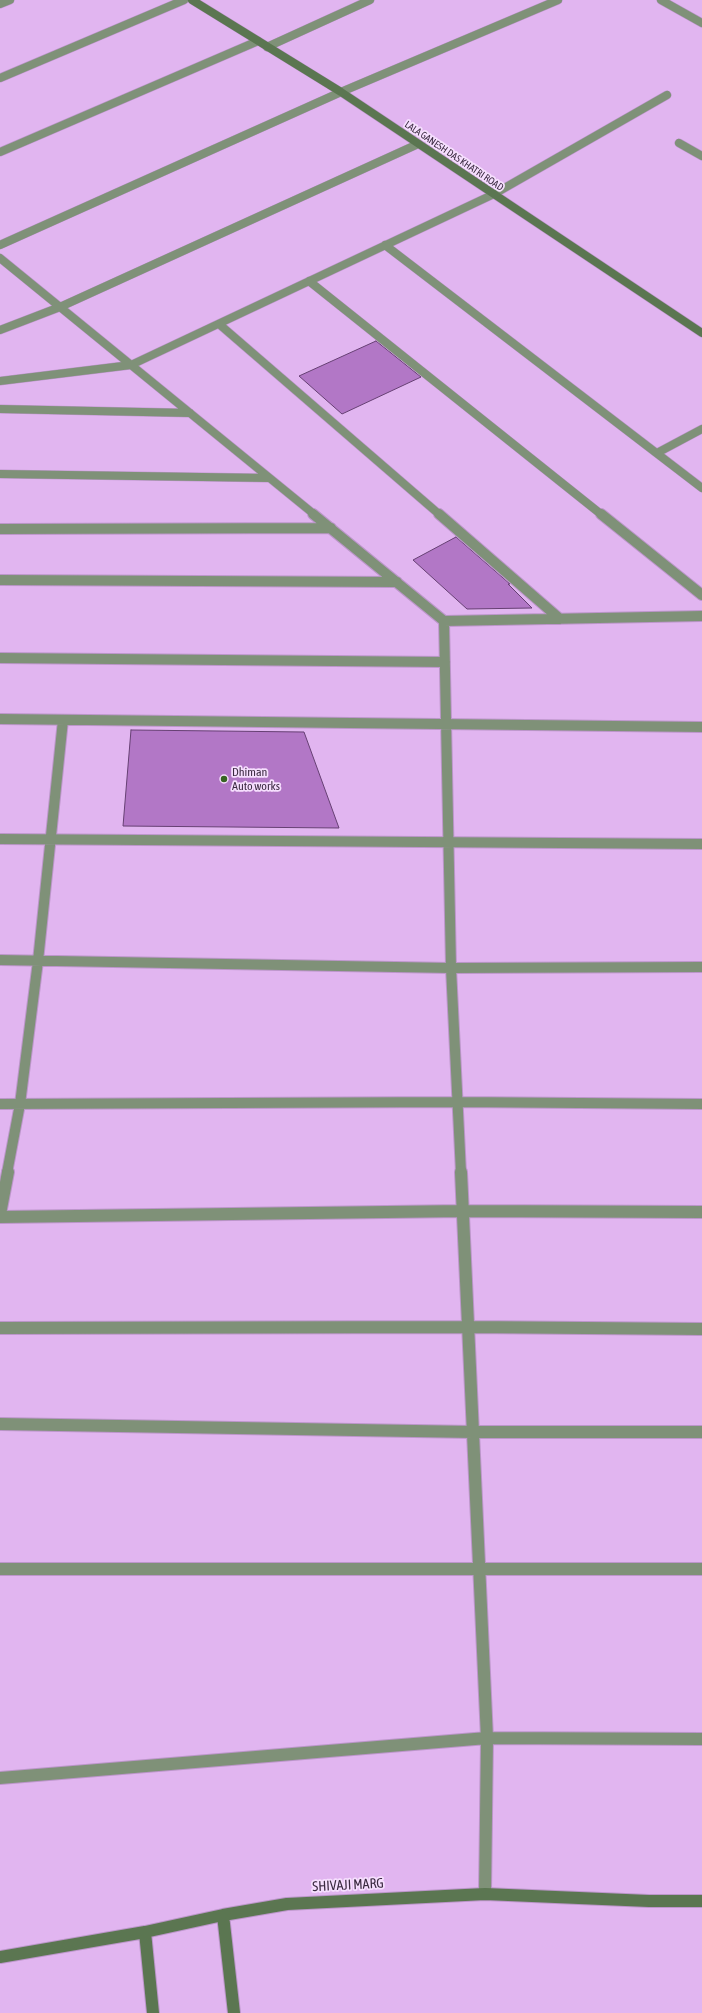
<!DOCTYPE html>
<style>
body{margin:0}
canvas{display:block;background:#e1b5f0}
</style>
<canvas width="702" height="2013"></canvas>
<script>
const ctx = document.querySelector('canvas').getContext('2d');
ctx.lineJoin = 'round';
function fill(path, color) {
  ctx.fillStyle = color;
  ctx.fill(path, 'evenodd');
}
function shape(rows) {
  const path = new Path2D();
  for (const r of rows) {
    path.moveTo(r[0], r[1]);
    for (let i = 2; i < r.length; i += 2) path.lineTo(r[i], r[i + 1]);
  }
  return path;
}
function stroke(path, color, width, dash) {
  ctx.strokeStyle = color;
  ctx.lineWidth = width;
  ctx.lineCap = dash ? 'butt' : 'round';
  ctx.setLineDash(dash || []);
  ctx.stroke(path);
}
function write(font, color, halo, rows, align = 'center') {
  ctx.font = font + ' "Asap Condensed",sans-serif';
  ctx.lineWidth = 3.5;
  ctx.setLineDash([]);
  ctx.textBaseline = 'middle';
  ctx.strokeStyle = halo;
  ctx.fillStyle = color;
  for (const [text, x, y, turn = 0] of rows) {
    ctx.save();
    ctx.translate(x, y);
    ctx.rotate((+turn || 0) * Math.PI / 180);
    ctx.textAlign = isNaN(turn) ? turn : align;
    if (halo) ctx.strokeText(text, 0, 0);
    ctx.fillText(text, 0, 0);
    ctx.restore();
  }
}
const building = shape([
 [376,341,421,377,342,414,299,376,376,341],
 [456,537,510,584,508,584,532,608,467,609,413,560,456,537],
 [131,730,304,732,339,828,123,826,131,730]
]);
fill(building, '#b277c6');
stroke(building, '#664073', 1);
const lane = shape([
 [679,143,702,156],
 [494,194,667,95]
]);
const streetFar2 = shape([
 [661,0,702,23],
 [0,4,10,0],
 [267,47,370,0],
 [0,78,184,0],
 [0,152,258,41],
 [0,245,341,92,558,0],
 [385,245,702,488],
 [0,258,315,515],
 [309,281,602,515],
 [219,324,440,515],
 [0,330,60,307,418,144],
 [0,381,131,365,494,194],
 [0,409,190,413],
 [657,453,702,429],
 [0,474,269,478]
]);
const streetFar1 = shape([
 [313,514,444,621,702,616],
 [439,514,560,619],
 [601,514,702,595],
 [0,529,331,528],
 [0,580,397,582],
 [444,621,451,968,461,1173],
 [0,658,445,662],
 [0,719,702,727],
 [0,839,702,844],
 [0,960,451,968,702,967],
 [0,1104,457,1102,702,1104],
 [7,1173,20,1104,38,961,63,720]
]);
const street = shape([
 [461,1172,487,1738,485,1894],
 [0,1214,8,1172],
 [0,1217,463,1211,702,1212],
 [0,1328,468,1327,702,1329],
 [0,1424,473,1432,702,1432],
 [0,1569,702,1569],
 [0,1778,487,1738,702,1739]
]);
const secondaryFar1 = shape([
 [192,0,341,92,702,333]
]);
const secondary = shape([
 [223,1915,234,2013],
 [145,1932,153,2013],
 [0,1957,145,1932,223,1915,287,1904,485,1894,649,1901,702,1901]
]);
stroke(lane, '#bc96ca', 9);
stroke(streetFar2, '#bc96ca', 9);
stroke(streetFar1, '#bc96ca', 12);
stroke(street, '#bc96ca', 14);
stroke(secondaryFar1, '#bc96ca', 9);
stroke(secondary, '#bc96ca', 14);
stroke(lane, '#7f9178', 8);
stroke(streetFar2, '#7f9178', 8);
stroke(streetFar1, '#7f9178', 10);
stroke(street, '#7f9178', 12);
stroke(secondaryFar1, '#5b7651', 8);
stroke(secondary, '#5b7651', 12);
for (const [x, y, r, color] of [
 [224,779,4,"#376422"]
]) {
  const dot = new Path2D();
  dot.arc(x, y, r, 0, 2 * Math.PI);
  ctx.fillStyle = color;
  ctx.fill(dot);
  stroke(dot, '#f6dffe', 1.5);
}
write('10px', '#3b2a41', '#f6dffe', [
 ["LALA GANESH DAS KHATRI ROAD",454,156,34]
]);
write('12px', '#3b2a41', '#f6dffe', [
 ["Dhiman",232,772],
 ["Auto works",232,786]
], 'left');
write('14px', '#3b2a41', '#f6dffe', [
 ["SHIVAJI MARG",348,1885,-3]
]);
</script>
